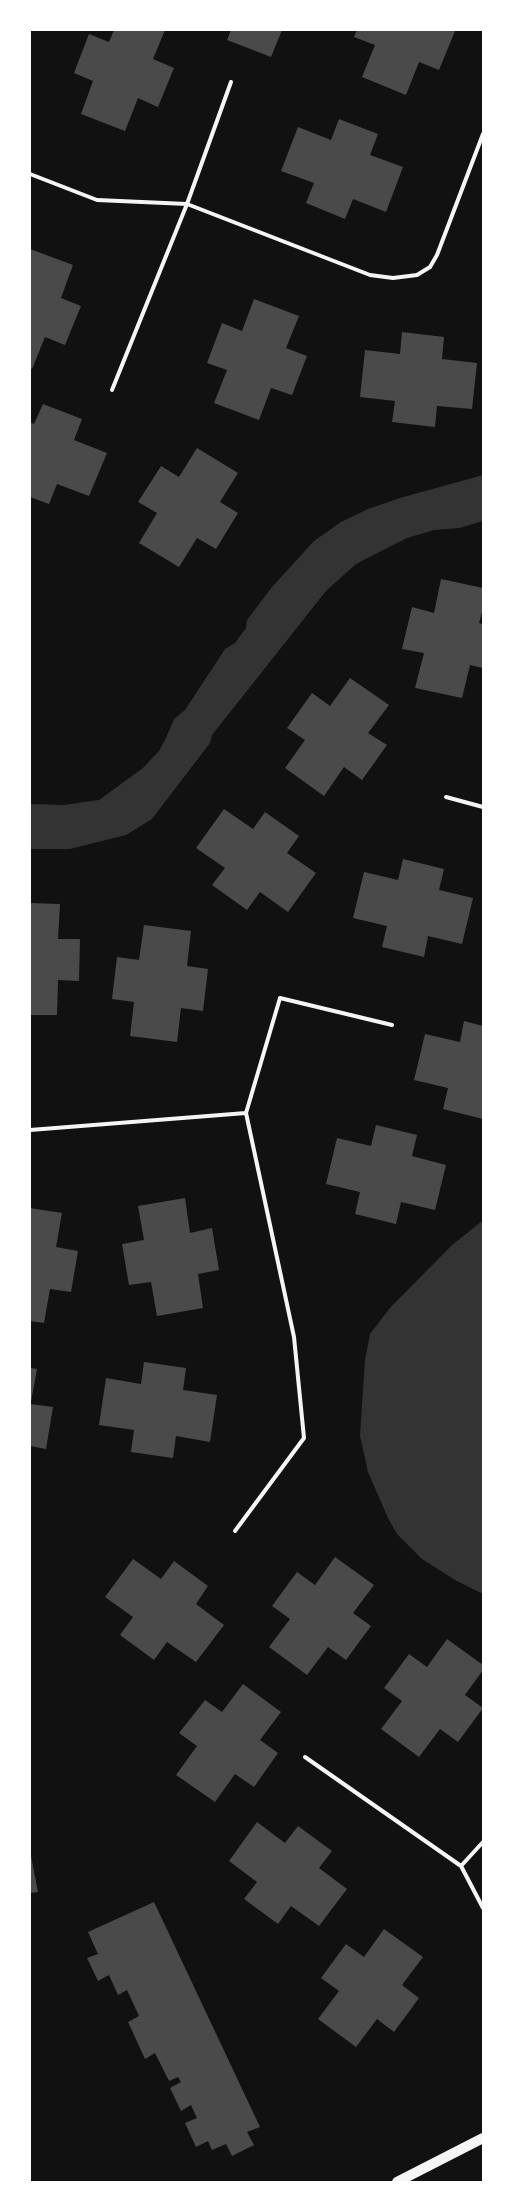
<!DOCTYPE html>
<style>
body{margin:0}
#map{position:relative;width:513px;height:2212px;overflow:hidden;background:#111;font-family:"Exo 2",sans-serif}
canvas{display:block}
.frame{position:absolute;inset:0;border:31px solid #fff;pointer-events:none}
</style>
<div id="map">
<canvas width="513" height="2212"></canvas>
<div class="frame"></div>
</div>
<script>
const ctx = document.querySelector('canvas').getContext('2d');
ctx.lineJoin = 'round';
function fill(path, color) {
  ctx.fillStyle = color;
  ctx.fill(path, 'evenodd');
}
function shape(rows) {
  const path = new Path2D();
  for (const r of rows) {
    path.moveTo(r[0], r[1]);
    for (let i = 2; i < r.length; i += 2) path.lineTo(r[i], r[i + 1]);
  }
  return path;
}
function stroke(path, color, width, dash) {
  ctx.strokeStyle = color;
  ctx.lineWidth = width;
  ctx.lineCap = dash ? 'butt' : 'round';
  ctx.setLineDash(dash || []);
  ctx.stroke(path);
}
fill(shape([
 [483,475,483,521,459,528,434,530,407,538,356,564,326,591,212,735,210,743,152,819,126,835,70,849,30,849,30,804,63,805,99,800,143,768,159,751,166,738,174,719,185,710,225,649,235,643,246,628,247,620,272,587,314,541,341,522,368,509,400,498],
 [482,1221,483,1221,483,1594,455,1580,422,1559,397,1534,388,1518,368,1472,360,1436,365,1360,370,1334,389,1309,451,1246]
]), '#333');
fill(shape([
 [114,30,165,30,153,59,174,68,158,107,138,98,125,131,81,114,93,81,74,73,89,34,109,42],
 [231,30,282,30,271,57,227,40],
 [357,30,453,30,455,31,439,70,419,62,406,95,362,77,375,45,354,37],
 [339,119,378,134,370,155,403,167,386,212,353,199,345,219,306,203,314,183,281,171,298,127,331,140],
 [30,249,73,265,61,298,81,306,65,345,45,337,32,369,30,369],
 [254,299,299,316,286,348,307,356,292,395,271,388,259,420,214,403,227,370,207,363,222,323,242,331],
 [402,332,444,337,442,359,477,363,472,409,437,406,435,427,392,422,395,401,360,397,365,350,400,354],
 [43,404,82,419,74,440,107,453,89,496,57,484,49,504,30,497,30,422,34,424],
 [197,448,238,473,220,502,238,513,216,549,197,538,179,567,139,543,157,513,138,502,161,466,179,477],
 [441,579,483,588,483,609,479,623,483,624,483,668,470,665,462,698,415,688,424,653,402,649,412,607,434,613],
 [350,678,389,705,368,733,387,745,362,780,344,767,324,796,285,768,305,740,287,728,312,693,330,706],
 [224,809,253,829,265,812,299,836,287,853,316,873,288,912,260,892,247,910,212,885,225,868,196,848],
 [403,859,444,869,439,890,473,898,462,944,428,936,424,957,382,947,387,926,353,918,364,872,398,880],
 [30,903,60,904,58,939,80,939,79,981,58,980,57,1015,30,1015],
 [144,925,191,931,187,966,208,969,203,1011,181,1008,177,1042,130,1036,134,1002,112,999,117,957,139,960],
 [464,1021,483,1026,483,1119,443,1109,448,1088,414,1080,425,1034,460,1042],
 [376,1125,417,1135,412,1156,446,1165,435,1210,401,1202,396,1224,355,1214,360,1192,326,1184,337,1138,371,1146],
 [185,1198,190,1233,212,1228,219,1270,198,1274,203,1308,157,1316,151,1282,129,1285,122,1244,144,1240,138,1206],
 [30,1208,62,1213,56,1247,78,1251,71,1292,50,1289,44,1323,30,1321],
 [144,1362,186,1368,183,1390,217,1395,210,1442,176,1436,173,1458,131,1452,134,1430,99,1425,106,1378,141,1384],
 [30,1368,37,1369,31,1402,30,1402],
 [30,1404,53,1407,46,1449,30,1446],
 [335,1557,374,1585,353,1613,371,1626,346,1660,328,1647,307,1675,269,1647,290,1619,272,1606,297,1572,315,1585],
 [133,1559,161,1579,174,1561,208,1586,196,1604,224,1625,196,1662,167,1642,154,1660,120,1635,133,1617,105,1597],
 [447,1639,483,1665,483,1670,465,1695,483,1708,458,1742,440,1729,419,1757,381,1729,402,1701,384,1688,409,1654,427,1667],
 [243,1684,281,1712,260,1740,278,1753,254,1787,235,1774,215,1802,176,1775,197,1746,179,1733,205,1700,222,1712],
 [257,1822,285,1843,298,1826,332,1851,319,1868,347,1889,319,1926,291,1906,278,1924,244,1899,257,1882,229,1861],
 [30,1851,38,1892,30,1893],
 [154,1902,260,2127,247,2132,254,2145,232,2156,226,2144,212,2150,208,2141,196,2147,185,2123,197,2118,191,2105,181,2111,170,2088,181,2082,178,2077,169,2081,155,2053,145,2059,128,2022,139,2016,127,1990,118,1995,109,1975,98,1981,87,1958,98,1954,88,1932],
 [384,1929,423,1957,402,1985,419,1998,394,2032,377,2019,356,2047,318,2019,339,1991,321,1978,346,1944,364,1957]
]), '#4a4a4a');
stroke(shape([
 [30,174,97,200,187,204,370,275,393,278,417,275,430,267,437,255,483,134],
 [112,390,187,204,231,82],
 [446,797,483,807],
 [246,1113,280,998,392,1025],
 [30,1130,246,1113,294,1337,304,1438,235,1531],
 [305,1757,461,1866],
 [483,1842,461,1866,483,1908]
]), '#f5f5f5', 4);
stroke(shape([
 [397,2182,483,2138]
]), '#f5f5f5', 10);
</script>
